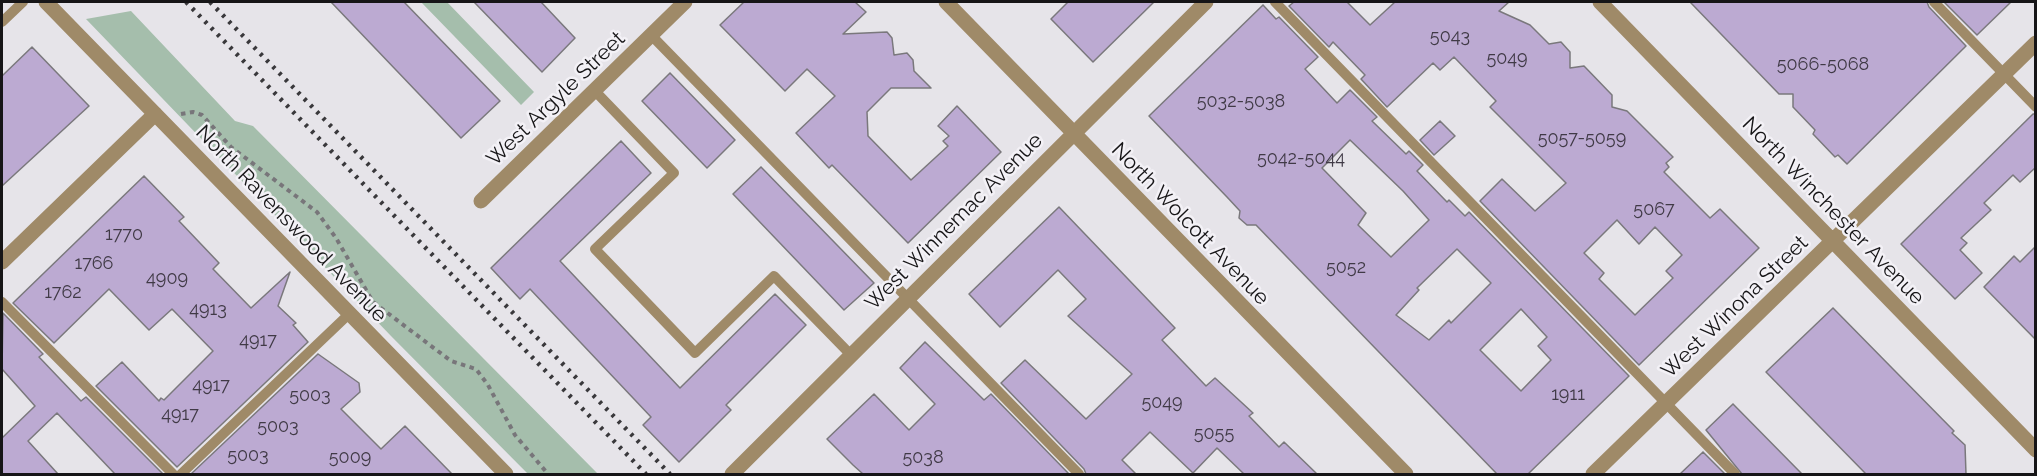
<!DOCTYPE html>
<style>
body{margin:0}
#map{position:relative;width:2037px;height:476px;overflow:hidden;background:#e6e4e9;font-family:Raleway,sans-serif}
canvas{display:block}
.frame{position:absolute;inset:0;border:3px solid #161517;pointer-events:none}
</style>
<div id="map">
<canvas width="2037" height="476"></canvas>
<div class="frame"></div>
</div>
<script>
const ctx = document.querySelector('canvas').getContext('2d');
ctx.lineJoin = 'round';
function fill(path, color) {
  ctx.fillStyle = color;
  ctx.fill(path, 'evenodd');
}
function shape(rows) {
  const path = new Path2D();
  for (const r of rows) {
    path.moveTo(r[0], r[1]);
    for (let i = 2; i < r.length; i += 2) path.lineTo(r[i], r[i + 1]);
  }
  return path;
}
function stroke(path, color, width, dash) {
  ctx.strokeStyle = color;
  ctx.lineWidth = width;
  ctx.lineCap = dash ? 'butt' : 'round';
  ctx.setLineDash(dash || []);
  ctx.stroke(path);
}
function write(font, color, halo, rows, align = 'center') {
  ctx.font = font + ' Raleway,sans-serif';
  ctx.lineWidth = 5;
  ctx.setLineDash([]);
  ctx.textBaseline = 'middle';
  ctx.strokeStyle = halo;
  ctx.fillStyle = color;
  for (const [text, x, y, turn = 0] of rows) {
    ctx.save();
    ctx.translate(x, y);
    ctx.rotate((+turn || 0) * Math.PI / 180);
    ctx.textAlign = isNaN(turn) ? turn : align;
    if (halo) ctx.strokeText(text, 0, 0);
    ctx.fillText(text, 0, 0);
    ctx.restore();
  }
}
fill(shape([
 [421,2,447,2,534,92,521,105],
 [131,11,235,121,253,126,598,474,528,474,391,336,86,19]
]), '#a5beac');
const building = shape([
 [331,2,404,2,500,101,461,138,331,2],
 [474,2,541,2,575,38,542,72,474,2],
 [744,2,855,2,866,12,843,34,887,32,892,38,894,55,907,53,913,60,914,71,931,88,891,88,867,112,868,136,911,180,948,146,943,141,949,136,938,126,957,106,1001,152,908,243,832,165,829,168,796,133,835,96,807,69,785,91,720,25,744,2],
 [1068,2,1154,2,1093,62,1051,19,1068,2],
 [1294,2,1347,2,1370,25,1395,2,1509,2,1499,11,1530,25,1549,44,1561,42,1570,52,1570,68,1584,66,1612,95,1612,107,1627,111,1673,157,1666,163,1669,167,1664,172,1710,218,1720,209,1759,248,1639,365,1480,201,1502,179,1535,211,1566,183,1490,107,1496,101,1454,57,1440,70,1433,63,1387,107,1361,79,1365,75,1333,42,1329,47,1289,6,1294,2],
 [1617,220,1639,244,1655,227,1682,255,1666,271,1673,278,1635,315,1599,279,1604,273,1584,253,1617,220],
 [1690,2,1927,2,1929,7,1966,46,1847,164,1838,155,1835,157,1813,134,1815,130,1793,107,1793,94,1779,94,1690,2],
 [1944,2,2011,2,1977,35,1944,2],
 [1263,5,1276,19,1279,17,1318,57,1305,69,1337,103,1350,90,1377,117,1372,121,1406,154,1409,151,1423,165,1417,171,1447,202,1449,200,1465,216,1469,212,1629,376,1528,474,1497,474,1256,225,1247,225,1239,218,1240,211,1227,197,1149,116,1263,5],
 [1350,140,1403,191,1429,220,1391,257,1358,225,1366,213,1322,168,1350,140],
 [1457,249,1491,283,1451,323,1449,320,1429,340,1396,315,1419,290,1417,288,1457,249],
 [1521,309,1547,337,1538,346,1551,360,1521,391,1480,350,1521,309],
 [32,47,89,106,2,186,2,76,32,47],
 [670,73,735,140,707,168,642,101,670,73],
 [2033,114,2036,114,2036,167,2020,182,2013,175,1984,203,1991,210,1961,238,1967,243,1960,250,1982,273,1955,299,1901,244,2033,114],
 [1440,121,1455,136,1434,155,1420,140,1440,121],
 [621,141,651,173,560,261,680,388,775,294,806,325,726,405,731,410,679,462,643,425,651,417,530,289,520,299,491,268,621,141],
 [761,167,874,283,844,310,733,194,761,167],
 [144,176,184,217,179,221,219,263,213,269,251,308,290,272,278,306,296,323,293,325,308,342,177,467,96,386,122,362,159,401,161,398,164,400,213,351,172,309,149,330,109,289,54,343,13,303,144,176],
 [1059,207,1175,328,1162,340,1206,386,1215,378,1253,413,1249,416,1279,447,1284,442,1317,474,1244,474,1217,448,1193,473,1150,432,1122,460,1136,474,1086,474,1084,469,1001,383,1025,360,1086,419,1132,374,1068,316,1086,299,1058,270,1000,327,969,294,1059,207],
 [2036,246,2036,340,1984,287,2014,256,2020,262,2036,246],
 [1833,308,1954,431,1952,433,1965,445,1966,474,1866,474,1766,372,1833,308],
 [3,313,43,354,39,357,81,401,86,397,163,474,115,474,57,413,28,441,58,474,2,474,2,438,35,406,2,369,3,313],
 [925,342,984,400,991,394,1069,474,863,474,853,465,827,439,874,394,909,430,935,404,900,368,925,342],
 [318,354,359,383,360,392,341,409,381,449,405,426,452,474,191,474,318,354],
 [1733,404,1802,474,1742,474,1706,430,1733,404],
 [1703,452,1725,474,1680,474,1703,452]
]);
fill(building, '#bcaad2');
stroke(building, '#7a787c', 1.5);
stroke(shape([
 [181,114,193,112,202,115,231,147,317,212,336,238,373,302,451,361,476,369,488,385,515,435,548,474]
]), '#78767a', 4, [4.5, 4.5]);
stroke(shape([
 [1275,2,1735,474],
 [1934,2,2036,107],
 [2,22,23,2],
 [651,35,1079,474],
 [594,90,674,173,595,249,695,353,774,276,851,355],
 [2,302,173,474],
 [181,474,349,314]
]), '#9f8a68', 10);
stroke(shape([
 [946,2,1406,474],
 [1600,2,2036,450],
 [481,201,685,2],
 [2,262,155,114],
 [732,474,1206,2],
 [1593,474,2036,43]
]), '#9f8a68', 15);
stroke(shape([
 [46,2,506,474]
]), '#9f8a68', 15);
stroke(shape([
 [186,2,646,474],
 [210,2,670,474]
]), '#39383b', 4.5, [3, 6]);
write('18px', '#403a46', null, [
 ["5043",1450,37],
 ["5049",1507,59],
 ["5066-5068",1823,65],
 ["5032-5038",1241,102],
 ["5057-5059",1582,139],
 ["5042-5044",1301,159],
 ["5067",1654,210],
 ["1770",124,235],
 ["1766",94,264],
 ["5052",1346,268],
 ["4909",167,279],
 ["1762",63,293],
 ["4913",208,310],
 ["4917",258,341],
 ["4917",211,386],
 ["1911",1568,395],
 ["5003",310,396],
 ["5049",1162,403],
 ["4917",180,415],
 ["5003",278,427],
 ["5055",1214,434],
 ["5003",248,456],
 ["5009",350,458],
 ["5038",923,458]
]);
write('21px', '#161517', '#f3f1f6', [
 ["West Argyle Street",556,99,-44],
 ["North Winchester Avenue",1833,211,46],
 ["West Winnemac Avenue",954,222,-45],
 ["North Ravenswood Avenue",291,224,46],
 ["North Wolcott Avenue",1190,224,46],
 ["West Winona Street",1735,307,-44]
]);
</script>
